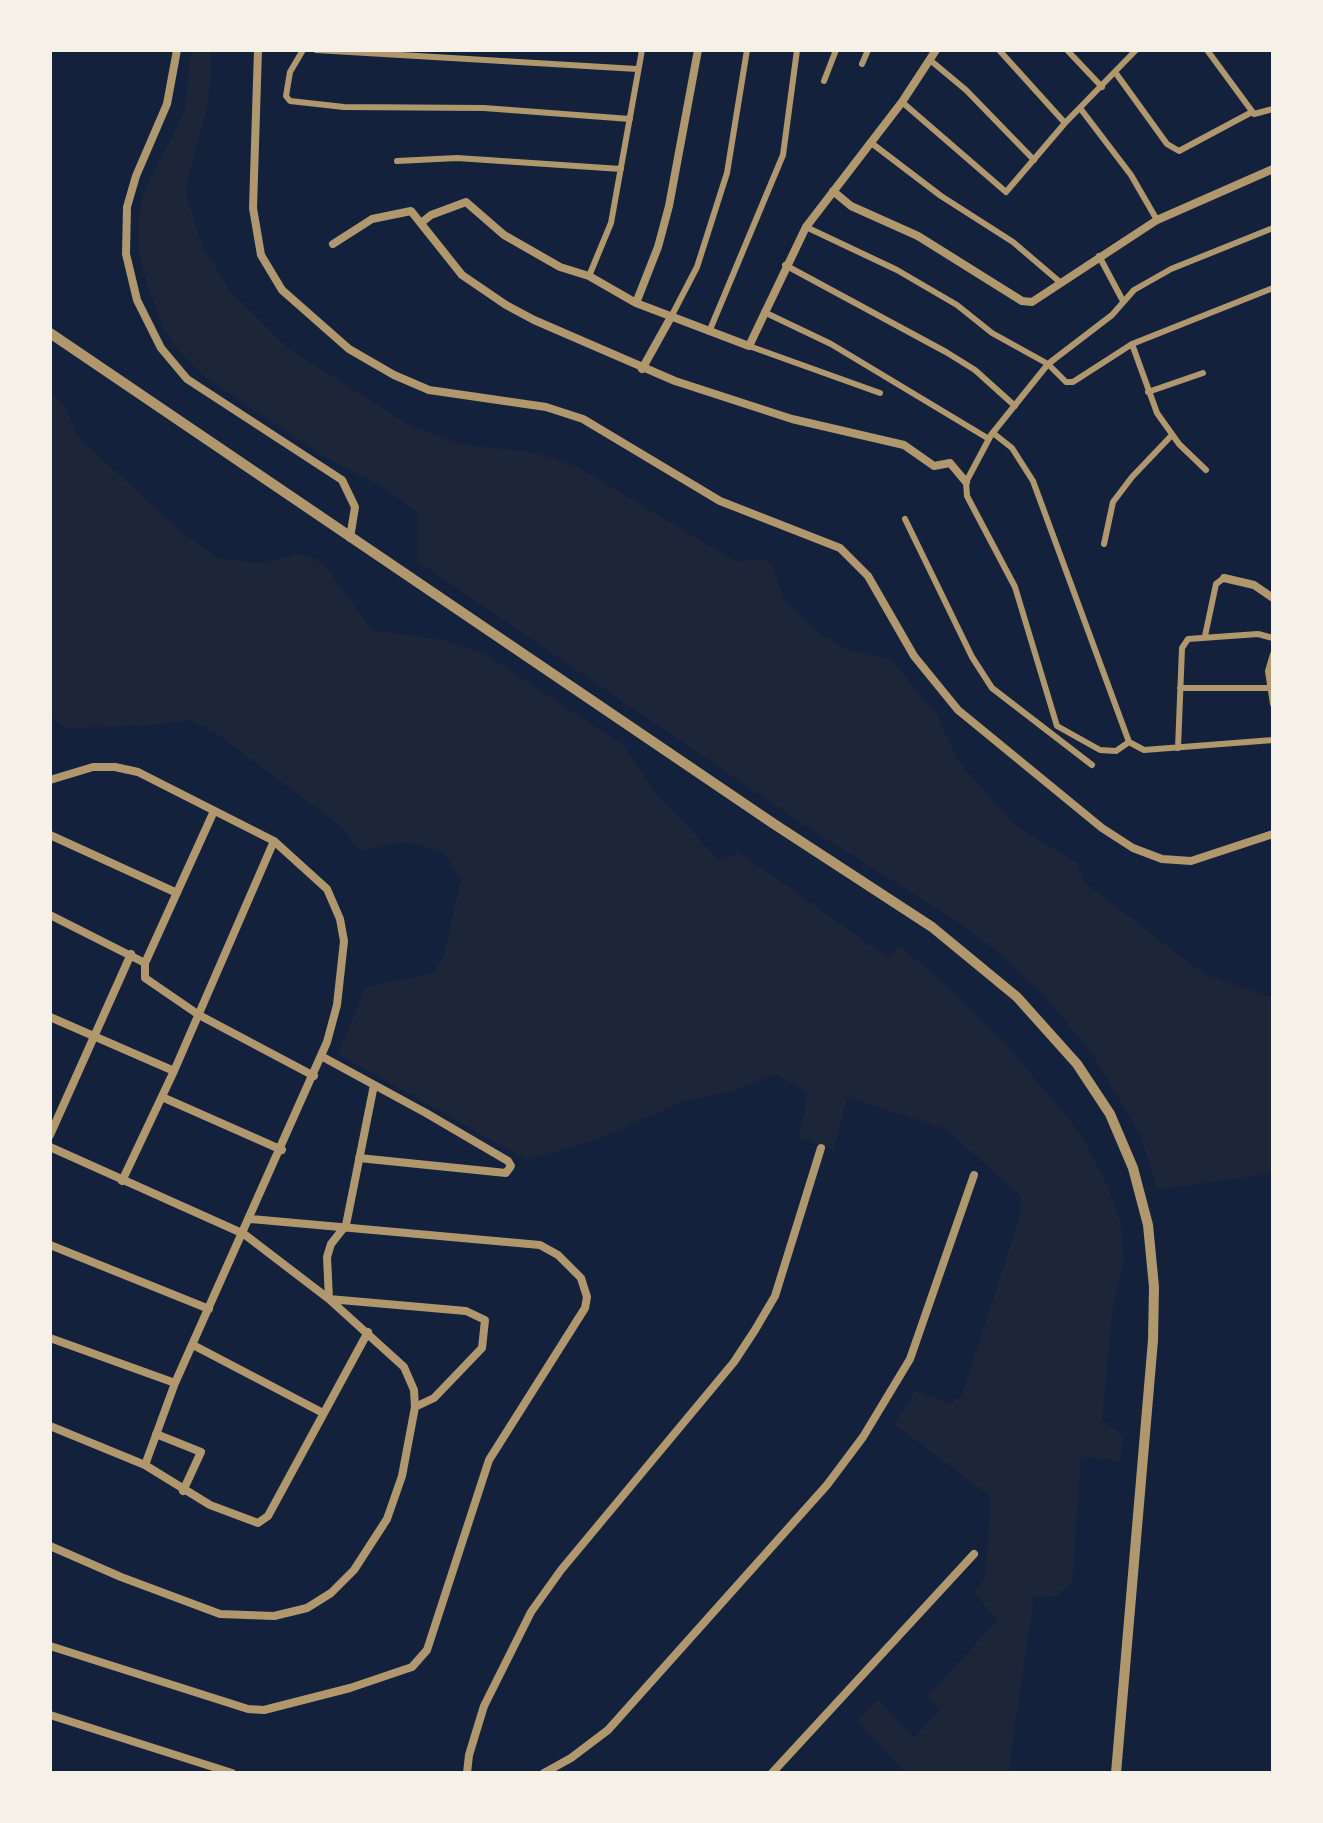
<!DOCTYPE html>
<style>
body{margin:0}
#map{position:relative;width:1323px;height:1823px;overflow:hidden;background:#14213d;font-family:"Titillium Web",sans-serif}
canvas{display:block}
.frame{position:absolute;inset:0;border:52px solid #f6f1e7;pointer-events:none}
</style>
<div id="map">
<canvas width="1323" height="1823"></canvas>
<div class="frame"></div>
</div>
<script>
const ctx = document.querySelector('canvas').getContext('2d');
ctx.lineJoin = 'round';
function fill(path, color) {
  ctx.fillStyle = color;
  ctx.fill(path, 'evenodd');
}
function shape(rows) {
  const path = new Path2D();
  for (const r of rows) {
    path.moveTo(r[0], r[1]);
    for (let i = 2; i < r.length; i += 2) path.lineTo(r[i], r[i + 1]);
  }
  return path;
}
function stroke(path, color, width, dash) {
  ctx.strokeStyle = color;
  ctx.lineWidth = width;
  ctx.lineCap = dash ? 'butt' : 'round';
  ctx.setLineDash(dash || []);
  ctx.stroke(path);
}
fill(shape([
 [191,50,210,50,211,72,207,109,186,185,188,201,203,248,231,292,289,349,409,425,459,444,537,453,578,467,737,562,762,558,772,564,783,598,821,635,849,650,892,660,938,717,958,761,1015,825,1075,862,1085,883,1188,962,1207,975,1273,998,1273,1173,1158,1190,1140,1135,1092,1054,1049,1001,1003,956,955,920,801,823,417,561,417,512,381,486,325,457,205,377,177,349,164,329,148,288,139,253,138,226,143,194,185,111],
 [50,392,66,407,78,437,179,530,219,559,261,563,294,555,310,556,326,567,372,630,445,640,486,655,623,745,655,792,718,859,740,853,890,959,898,945,936,976,1006,1044,1080,1133,1107,1184,1120,1221,1124,1260,1113,1306,1102,1419,1123,1437,1120,1461,1081,1457,1072,1582,1055,1597,1034,1596,1008,1773,906,1773,857,1721,878,1699,914,1738,939,1711,927,1696,998,1620,973,1592,985,1578,991,1497,894,1424,915,1391,951,1404,962,1395,1020,1216,1020,1196,946,1129,848,1097,833,1150,799,1137,808,1093,776,1074,729,1092,681,1102,599,1139,527,1160,338,1054,366,987,433,973,443,958,461,880,443,851,404,842,359,851,342,827,217,734,190,720,157,725,65,728,50,717]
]), '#1d2539');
stroke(shape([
 [303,50,290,72,286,96,290,101,344,107,484,108,630,119],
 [316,50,637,69],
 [999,50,1065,123],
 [1067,50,1102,87],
 [1207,50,1254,114,1273,109],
 [930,60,966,90,1034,160],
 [862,64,868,50],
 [1115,72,1167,144,1179,151,1252,112],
 [824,81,836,50],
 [902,102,1006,192,1065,123,1136,50],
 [1080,108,1131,175,1157,220],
 [870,142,941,196,1013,242,1061,283],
 [397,161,457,158,621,169],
 [806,227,897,270,957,305,992,333,1048,364,1112,315,1134,290,1171,269,1273,228],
 [1099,256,1123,301],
 [785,265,946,352,975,370,1015,406],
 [589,276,611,223,642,50],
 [764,312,831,344,989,439],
 [671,317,697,267,727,173,747,50],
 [709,332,783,155,797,50],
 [1132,344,1157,413,1179,444,1206,470],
 [749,346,880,393],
 [1148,392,1203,373],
 [993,433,1012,448,1033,481,1129,742,1144,750,1273,740],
 [905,519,972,657,992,688,1092,765],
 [1104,544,1113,502,1132,477,1172,435],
 [1205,636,1216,584,1224,578],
 [1273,654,1268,671,1273,704],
 [1180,688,1270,688],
 [1129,742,1116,751,1100,750,1057,726,1015,587,967,496,966,482,991,435,1048,364,1066,382,1073,382,1132,344,1273,288],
 [1178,748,1182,648,1188,639,1258,634,1273,638]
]), '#b1986c', 6);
stroke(shape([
 [177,50,167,104,136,176,127,207,126,254,137,300,161,348,187,379,342,480,355,507,350,538],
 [258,50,253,208,261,255,282,290,349,349,394,375,429,390,546,407,583,419,720,501,840,548,868,576,914,656,958,710,1102,828,1133,848,1162,859,1191,861,1273,834],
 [833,191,851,206,918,236,1022,301,1032,302,1157,220,1273,169],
 [421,223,431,215,466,202,504,235,560,267,589,276,636,303,749,346,806,227,902,102,936,50],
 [333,244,372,219,411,211,462,275,506,305,534,320,675,381,792,419,904,445,934,466,950,463,966,482],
 [636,303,658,247,669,206,698,50],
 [642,369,671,317],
 [1224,578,1254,585,1273,598],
 [50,780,93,767,115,767,138,772,274,841,327,889,340,919,344,941,337,1005,327,1042,175,1383,145,1465],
 [214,811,145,963,145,978,199,1015,314,1076],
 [50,835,177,893],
 [50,915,145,963],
 [50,1017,174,1071],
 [321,1056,426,1113,508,1161,511,1166,506,1173,359,1158],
 [374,1085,346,1225,331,1244,327,1257,329,1299,466,1311,485,1320,482,1348,434,1398,415,1407],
 [162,1097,282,1150],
 [50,1135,131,954],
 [50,1147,244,1234,329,1299,404,1367,414,1390,415,1407,402,1476,387,1519,354,1570,331,1593,307,1608,274,1616,220,1614,121,1577,50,1546],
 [122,1181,174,1071,274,841],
 [50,1245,209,1309],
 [50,1338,175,1383],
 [193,1345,323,1413],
 [50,1426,145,1465,210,1505,258,1523,268,1516,368,1332],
 [156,1434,201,1452,183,1491],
 [50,1646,248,1709,264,1710,350,1688,412,1667,427,1650,489,1460,585,1308,587,1297,581,1278,558,1255,540,1245,251,1219],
 [50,1715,232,1773],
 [467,1773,469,1755,484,1706,531,1612,561,1570,734,1362,755,1330,775,1296,821,1148],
 [544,1773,571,1758,608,1730,827,1485,863,1437,910,1359,974,1175],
 [772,1773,974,1554]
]), '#b1986c', 8);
stroke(shape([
 [50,333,774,824,932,927,1017,997,1077,1064,1110,1114,1133,1168,1148,1225,1154,1287,1153,1340,1116,1773]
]), '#b1986c', 10);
</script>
